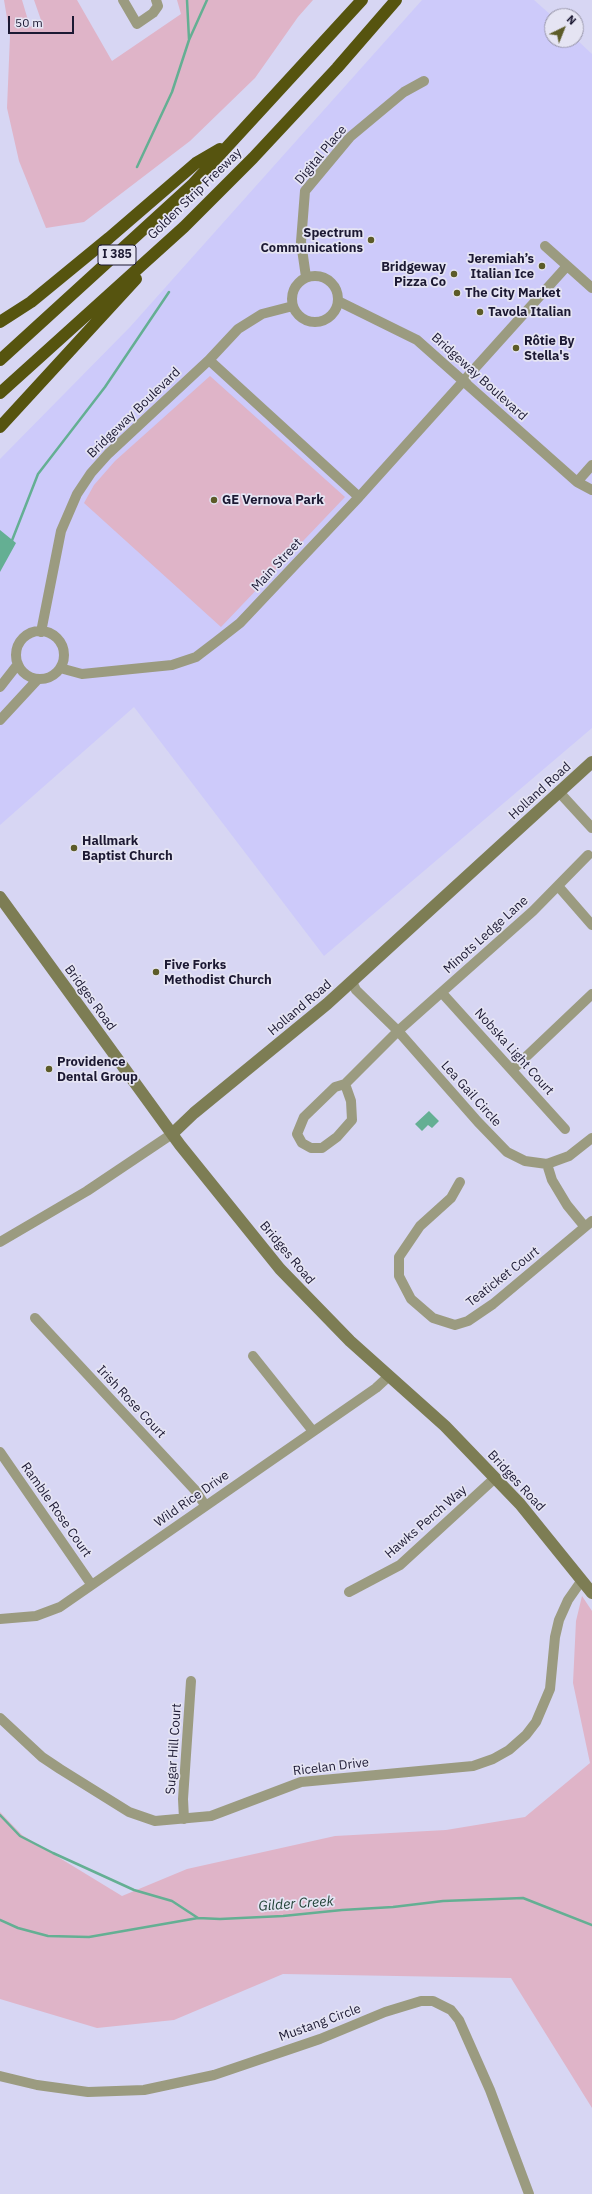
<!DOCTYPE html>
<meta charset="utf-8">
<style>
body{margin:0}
#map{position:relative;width:592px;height:2194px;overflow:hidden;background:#d7d6f3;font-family:"IBM Plex Sans",sans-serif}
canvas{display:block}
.north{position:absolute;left:544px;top:8px;width:40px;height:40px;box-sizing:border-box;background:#e5e4f3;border:1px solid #9593a6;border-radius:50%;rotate:43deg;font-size:11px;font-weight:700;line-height:16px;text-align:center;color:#1c1933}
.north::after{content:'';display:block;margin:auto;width:14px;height:18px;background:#5c5b28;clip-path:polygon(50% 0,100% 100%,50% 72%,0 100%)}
.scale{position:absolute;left:8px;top:16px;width:66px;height:18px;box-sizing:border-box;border:2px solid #1c1933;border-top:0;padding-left:5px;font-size:12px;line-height:14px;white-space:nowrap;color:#1c1933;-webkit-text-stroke:3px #e5e4f3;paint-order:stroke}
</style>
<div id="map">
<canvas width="592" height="2194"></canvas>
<div class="north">N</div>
<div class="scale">50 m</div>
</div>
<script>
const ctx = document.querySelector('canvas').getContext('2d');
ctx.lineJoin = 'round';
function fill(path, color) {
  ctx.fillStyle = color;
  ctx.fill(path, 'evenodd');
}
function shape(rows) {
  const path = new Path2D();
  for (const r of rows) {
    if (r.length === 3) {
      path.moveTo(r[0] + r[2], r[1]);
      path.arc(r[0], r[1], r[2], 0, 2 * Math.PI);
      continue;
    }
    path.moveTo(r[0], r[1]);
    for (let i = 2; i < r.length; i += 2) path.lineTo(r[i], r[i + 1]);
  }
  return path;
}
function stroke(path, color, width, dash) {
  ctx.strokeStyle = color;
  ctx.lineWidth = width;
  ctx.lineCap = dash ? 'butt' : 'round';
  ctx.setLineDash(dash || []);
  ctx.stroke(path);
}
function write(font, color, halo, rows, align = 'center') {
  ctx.font = font + ' "IBM Plex Sans",sans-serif';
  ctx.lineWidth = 3.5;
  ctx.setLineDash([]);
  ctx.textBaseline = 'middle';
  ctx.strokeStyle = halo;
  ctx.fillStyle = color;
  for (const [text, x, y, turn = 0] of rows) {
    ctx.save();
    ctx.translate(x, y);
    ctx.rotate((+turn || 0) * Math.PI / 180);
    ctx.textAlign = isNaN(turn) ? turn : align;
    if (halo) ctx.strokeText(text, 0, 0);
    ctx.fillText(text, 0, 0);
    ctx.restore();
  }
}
fill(shape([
 [422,0,534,0,552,16,552,40,576,39,592,54,592,728,324,956,134,707,0,825,0,459,130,327]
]), '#cdcafa');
fill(shape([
 [4,0,22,0,30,27,41,20,34,0,77,0,112,61,181,14,177,0,313,0,298,17,255,78,190,141,84,222,46,228,19,161,7,108,10,36],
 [210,376,345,497,221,627,84,503,94,485,115,461],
 [582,1596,592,1611,592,2108,511,1978,283,1974,174,2020,97,2028,0,1999,0,1812,22,1835,122,1896,187,1869,335,1836,446,1830,525,1817,590,1763,573,1683,576,1621]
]), '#dfb4c8');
fill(shape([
 [0,530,16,543,0,572],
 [429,1111,439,1121,432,1128,428,1125,422,1131,415,1124]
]), '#64af93');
stroke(shape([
 [187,0,189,39],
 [137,167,172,92,189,40,207,0],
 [11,543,38,474,105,387,169,292],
 [0,1815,20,1836,53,1853,134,1890,172,1901,198,1918],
 [0,1920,18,1928,48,1936,89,1937,198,1918,220,1919,283,1916,342,1910,393,1907,443,1901,523,1898,592,1925]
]), '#64af93', 2.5);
stroke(shape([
 [123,0,137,24,153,13,158,6,156,0],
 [545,246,592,288],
 [315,299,23],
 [306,277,301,242,305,191,350,137,404,92,424,81],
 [338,301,417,340,577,482,592,490],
 [209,360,359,497],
 [577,482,592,465],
 [40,655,24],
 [41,632,61,531,77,494,91,473,108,454,209,360,238,329,262,314,293,306],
 [60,668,82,674,172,665,196,657,217,641,240,623,359,497,567,266],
 [0,687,18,664],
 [0,720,38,679],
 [559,792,592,828],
 [558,886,592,925],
 [352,982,356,990,398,1031,478,1122,507,1152,525,1161,547,1164,569,1156,592,1138],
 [442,993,565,1129],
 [512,1070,592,994],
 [345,1084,335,1087,304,1117,297,1134,302,1143,311,1148,322,1148,337,1137,352,1120,351,1101,345,1084,398,1031,533,911,588,855],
 [547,1164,552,1180,567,1205,585,1227],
 [460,1182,451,1198,420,1226,399,1257,399,1276,411,1299,433,1318,455,1325,468,1321,493,1304,592,1221],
 [0,1242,87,1191,172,1134],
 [35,1318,195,1490,205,1505],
 [253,1356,312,1430],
 [0,1452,91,1584],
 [349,1592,400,1565,495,1478],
 [0,1619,36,1616,60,1607,376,1388,389,1376],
 [0,1718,42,1757,60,1769,129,1812,155,1821,211,1816,301,1782,473,1766,493,1759,509,1750,526,1735,536,1722,550,1689,555,1637,559,1620,568,1600,582,1580],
 [184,1819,183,1799,191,1681],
 [0,2076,37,2085,88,2092,144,2090,214,2075,320,2039,385,2012,421,2001,433,2001,451,2010,459,2020,490,2090,529,2194]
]), '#9b9b80', 10);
stroke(shape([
 [0,897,180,1145,280,1269,350,1341,445,1426,520,1504,592,1593],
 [172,1134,194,1113,327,1004,592,762]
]), '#7d7d54', 12);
stroke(shape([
 [0,322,31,302,109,238,196,163,220,149],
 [0,360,192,185,362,0],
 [0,393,184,227,253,158,337,68,396,0],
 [0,427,136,279]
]), '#56540f', 12);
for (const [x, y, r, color] of [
 [371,240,4,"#5c5b28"],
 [542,266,4,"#5c5b28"],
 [454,274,4,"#5c5b28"],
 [457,293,4,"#5c5b28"],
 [480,312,4,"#5c5b28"],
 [516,348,4,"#5c5b28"],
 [214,500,4,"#5c5b28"],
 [74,848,4,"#5c5b28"],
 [156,972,4,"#5c5b28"],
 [49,1069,4,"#5c5b28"]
]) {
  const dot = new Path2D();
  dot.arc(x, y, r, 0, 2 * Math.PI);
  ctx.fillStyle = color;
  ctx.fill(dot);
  stroke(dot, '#e5e4f3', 1.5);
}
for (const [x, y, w] of [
 [117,255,38]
]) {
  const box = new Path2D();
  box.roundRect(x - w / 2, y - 10, w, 20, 3);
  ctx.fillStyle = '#e5e4f3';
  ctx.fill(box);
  stroke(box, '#1c1933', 1);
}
write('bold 12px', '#1c1933', null, [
 ["I 385",117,255]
]);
write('13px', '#1c1933', '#e5e4f3', [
 ["Digital Place",321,155,-50],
 ["Golden Strip Freeway",195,194,-44],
 ["Bridgeway Boulevard",479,377,42],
 ["Bridgeway Boulevard",134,413,-44],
 ["Main Street",277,565,-47],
 ["Holland Road",540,791,-42],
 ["Minots Ledge Lane",486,935,-42],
 ["Bridges Road",90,998,54],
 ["Holland Road",300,1008,-40],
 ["Nobska Light Court",514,1052,48],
 ["Lea Gail Circle",471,1094,48],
 ["Bridges Road",287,1253,50],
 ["Teaticket Court",503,1277,-38],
 ["Irish Rose Court",131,1402,47],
 ["Bridges Road",516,1481,47],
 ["Wild Rice Drive",192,1499,-35],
 ["Ramble Rose Court",56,1510,55],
 ["Hawks Perch Way",426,1522,-41],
 ["Sugar Hill Court",174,1749,-86],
 ["Ricelan Drive",331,1767,-7],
 ["Mustang Circle",320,2023,-20]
]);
write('bold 13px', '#1c1933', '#e5e4f3', [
 ["Spectrum",363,233,"right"],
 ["Communications",363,248,"right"],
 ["Jeremiah’s",534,259,"right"],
 ["Italian Ice",534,274,"right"],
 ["Bridgeway",446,267,"right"],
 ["Pizza Co",446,282,"right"],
 ["The City Market",465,293],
 ["Tavola Italian",488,312],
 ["Rôtie By",524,341],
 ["Stella's",524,356],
 ["GE Vernova Park",222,500],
 ["Hallmark",82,841],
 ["Baptist Church",82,856],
 ["Five Forks",164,965],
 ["Methodist Church",164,980],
 ["Providence",57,1062],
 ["Dental Group",57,1077]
], 'left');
write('italic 14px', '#1b3d31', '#e5e4f3', [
 ["Gilder Creek",296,1904,-4]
]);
</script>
